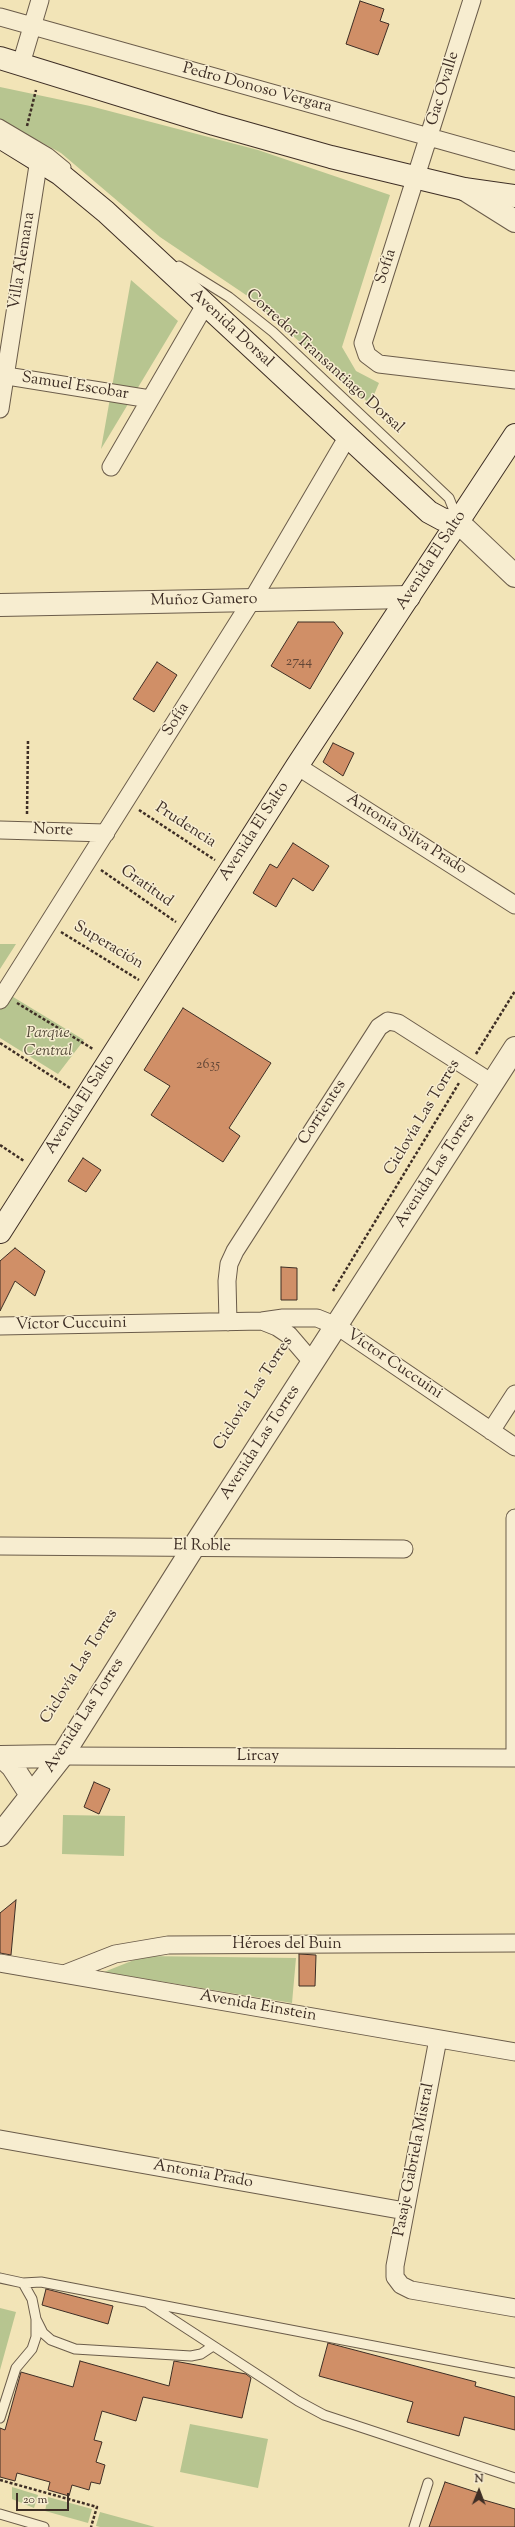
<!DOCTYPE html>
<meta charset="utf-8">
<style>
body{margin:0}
#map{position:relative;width:515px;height:2527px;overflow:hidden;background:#f2e4b7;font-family:"Sorts Mill Goudy",serif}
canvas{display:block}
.north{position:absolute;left:459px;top:2471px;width:40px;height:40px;-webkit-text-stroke:3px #f7edd0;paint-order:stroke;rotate:1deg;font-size:11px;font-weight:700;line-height:16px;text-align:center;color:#3e2e25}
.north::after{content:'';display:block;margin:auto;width:14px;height:18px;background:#3e2e25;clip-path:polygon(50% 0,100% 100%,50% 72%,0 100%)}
.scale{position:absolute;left:16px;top:2493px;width:53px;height:18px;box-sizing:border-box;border:2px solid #3e2e25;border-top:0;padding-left:5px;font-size:12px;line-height:14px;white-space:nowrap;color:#3e2e25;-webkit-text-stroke:3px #f7edd0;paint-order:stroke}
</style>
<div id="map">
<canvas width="515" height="2527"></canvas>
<div class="north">N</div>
<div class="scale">20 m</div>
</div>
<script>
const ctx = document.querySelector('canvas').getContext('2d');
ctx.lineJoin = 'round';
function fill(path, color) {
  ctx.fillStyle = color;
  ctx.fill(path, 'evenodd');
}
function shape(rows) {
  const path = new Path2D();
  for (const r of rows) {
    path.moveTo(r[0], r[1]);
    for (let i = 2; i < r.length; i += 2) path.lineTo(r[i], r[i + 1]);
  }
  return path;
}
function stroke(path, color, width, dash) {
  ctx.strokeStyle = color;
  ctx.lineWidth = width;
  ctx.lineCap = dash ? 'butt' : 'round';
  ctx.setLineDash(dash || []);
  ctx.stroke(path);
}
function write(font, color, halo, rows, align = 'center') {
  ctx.font = font + ' "Sorts Mill Goudy",serif';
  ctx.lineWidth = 3;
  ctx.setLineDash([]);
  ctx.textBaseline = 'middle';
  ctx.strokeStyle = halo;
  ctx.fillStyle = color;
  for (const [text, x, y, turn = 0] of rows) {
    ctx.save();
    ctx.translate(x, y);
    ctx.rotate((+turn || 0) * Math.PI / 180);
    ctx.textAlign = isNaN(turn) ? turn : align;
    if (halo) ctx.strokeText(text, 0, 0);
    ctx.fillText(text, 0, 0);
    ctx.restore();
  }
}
fill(shape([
 [0,87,90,106,258,150,390,195,342,347,356,371,379,383,370,404,249,297,160,237,61,153,0,120],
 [131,280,178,321,101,449],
 [0,944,16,944,0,969],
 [0,989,84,1040,58,1074,0,1038],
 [63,1815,125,1816,124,1856,62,1854],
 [144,1956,296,1958,292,2003,104,1972],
 [0,2308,16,2312,0,2370],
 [190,2424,268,2439,258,2488,180,2472],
 [12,2487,38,2495,34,2508,12,2499],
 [48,2497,92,2509,88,2523,45,2511],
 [100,2512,155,2527,100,2527,96,2526]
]), '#b7c590');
const building = shape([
 [360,1,384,9,380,21,389,24,378,55,346,44,360,1],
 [298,622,334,622,343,633,310,689,271,666,298,622],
 [157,662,177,675,154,712,133,699,157,662],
 [333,743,354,753,343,776,323,762,333,743],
 [293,843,329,866,313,891,293,878,276,907,253,893,270,864,277,868,293,843],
 [183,1008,271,1063,229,1128,240,1136,223,1162,151,1115,170,1086,144,1070,183,1008],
 [83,1158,101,1170,86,1192,68,1181,83,1158],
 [15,1248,45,1271,35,1296,15,1281,0,1311,0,1261,15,1248],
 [281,1267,297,1268,297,1300,281,1300,281,1267],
 [94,1782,110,1789,99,1814,84,1807,94,1782],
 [16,1900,11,1955,0,1953,0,1913,16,1900],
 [299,1954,316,1955,315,1986,299,1986,299,1954],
 [46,2289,113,2306,108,2324,42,2305,46,2289],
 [328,2343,476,2382,475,2386,515,2397,515,2430,464,2417,459,2436,407,2422,413,2402,319,2376,328,2343],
 [80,2361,169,2386,174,2361,246,2374,251,2378,242,2418,143,2397,136,2421,102,2411,94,2440,102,2442,96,2462,105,2465,100,2484,91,2482,89,2490,72,2485,69,2496,48,2490,50,2482,17,2473,15,2481,0,2477,0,2428,5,2430,21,2372,73,2387,80,2361],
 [445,2482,479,2493,477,2498,515,2509,515,2527,429,2527,445,2482]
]);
fill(building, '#d08f67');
stroke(building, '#3e2e25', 1);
const service = shape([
 [0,124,49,153,66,167],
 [179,266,229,297,273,332,449,498,457,518],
 [0,2278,23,2283,41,2282,515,2373],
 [149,2304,298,2401,324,2415,515,2478],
 [36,2319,43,2333,51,2340,75,2349,191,2356,201,2354,213,2346],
 [0,2418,16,2368,32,2349,36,2337,36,2319,32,2299,23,2283],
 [0,2514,44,2527],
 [414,2527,428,2483]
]);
const minor = shape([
 [472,0,363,343,367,355,379,364,515,380],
 [0,17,515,161],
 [21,64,40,0],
 [0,375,150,399],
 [0,409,39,159],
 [111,467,205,305],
 [297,766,515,905],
 [0,830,106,833],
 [0,1000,252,600,348,436],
 [262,1321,277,1327,289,1335,313,1363],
 [228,1322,227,1281,229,1264,235,1251,379,1027,388,1021,398,1023,492,1083],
 [0,1326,262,1321,283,1318,317,1318,337,1326,515,1447],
 [491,1431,515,1394],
 [515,1518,515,1749],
 [0,1546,404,1549],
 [62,1756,515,1758],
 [0,1963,515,2052],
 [64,1974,115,1954,168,1945,515,1943],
 [438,2039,395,2266,395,2277,401,2285,411,2290,515,2308],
 [0,2139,405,2211]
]);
const tertiary = shape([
 [464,189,515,221],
 [458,522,515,576],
 [0,605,409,597],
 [0,1757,62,1756],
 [2,1757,12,1766,31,1795],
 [0,1835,62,1756,193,1548,515,1048]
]);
const secondary = shape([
 [0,58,214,124,331,157,464,189,515,196],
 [0,137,60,174,106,212,429,512,442,519,458,522],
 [0,1232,297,766,515,435]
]);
stroke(service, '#6b5c4a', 11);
stroke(minor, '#6b5c4a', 19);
stroke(tertiary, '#6b5c4a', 24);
stroke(secondary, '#3e2e25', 24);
stroke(shape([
 [27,126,36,90],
 [139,810,215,860],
 [27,814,28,740],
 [101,870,176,922],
 [61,932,139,980],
 [17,1003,93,1049],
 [0,1043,70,1088],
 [476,1054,515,991],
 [0,1145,24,1161],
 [333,1291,459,1083],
 [0,2480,97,2507,91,2527]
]), '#3e2e25', 2.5, [3, 2]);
stroke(service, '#f7edd0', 9);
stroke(minor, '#f7edd0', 17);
stroke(tertiary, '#f7edd0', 22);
stroke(secondary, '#f7edd0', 22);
write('14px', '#624636', null, [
 ["2744",299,663],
 ["2635",208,1066]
]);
write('16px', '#3e2e25', '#f7edd0', [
 ["Pedro Donoso Vergara",257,89,15],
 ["Gac Ovalle",444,89,-73],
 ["Villa Alemana",23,261,-81],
 ["Sofía",387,267,-72],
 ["Avenida Dorsal",231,329,43],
 ["Corredor Transantiago Dorsal",324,362,42],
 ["Samuel Escobar",75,387,9],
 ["Avenida El Salto",432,561,-57],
 ["Muñoz Gamero",204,601,-1],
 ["Sofía",177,720,-58],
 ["Prudencia",185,826,33],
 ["Norte",53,831,2],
 ["Avenida El Salto",255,832,-57],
 ["Antonia Silva Prado",406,835,32],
 ["Gratitud",146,887,35],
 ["Superación",108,946,31],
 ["Avenida El Salto",81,1105,-57],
 ["Corrientes",323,1113,-57],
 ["Ciclovía Las Torres",423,1118,-59],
 ["Avenida Las Torres",436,1171,-57],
 ["Víctor Cuccuini",71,1325,-1],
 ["Víctor Cuccuini",394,1365,34],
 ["Ciclovía Las Torres",254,1394,-57],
 ["Avenida Las Torres",261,1443,-57],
 ["El Roble",202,1547,1],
 ["Ciclovía Las Torres",80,1667,-58],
 ["Avenida Las Torres",85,1716,-57],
 ["Lircay",258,1757],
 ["Héroes del Buin",287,1945],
 ["Avenida Einstein",258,2007,10],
 ["Pasaje Gabriela Mistral",415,2160,-79],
 ["Antonia Prado",203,2175,10]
]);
write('italic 16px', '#564c3a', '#f7edd0', [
 ["Parque",48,1034],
 ["Central",48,1052]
]);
</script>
